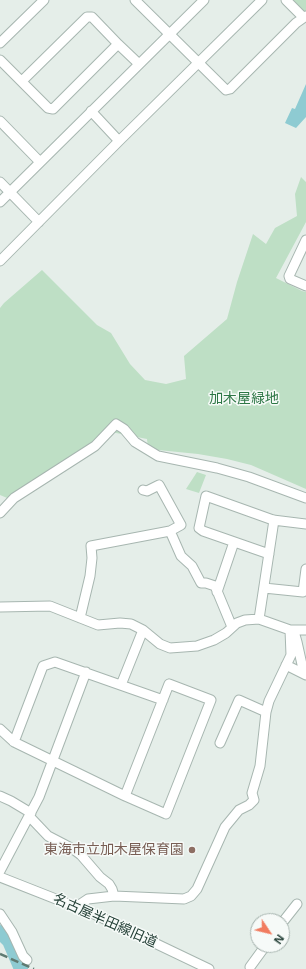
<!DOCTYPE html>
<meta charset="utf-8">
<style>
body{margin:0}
#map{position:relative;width:306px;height:969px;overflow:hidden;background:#e5eee9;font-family:"Open Sans",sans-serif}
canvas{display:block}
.north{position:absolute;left:250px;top:913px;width:40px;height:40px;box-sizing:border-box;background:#f6faf8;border:1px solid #a2b0ab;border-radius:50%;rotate:125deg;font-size:11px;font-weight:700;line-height:16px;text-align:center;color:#244037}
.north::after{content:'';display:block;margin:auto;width:14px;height:18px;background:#f17c60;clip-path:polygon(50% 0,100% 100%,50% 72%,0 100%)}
</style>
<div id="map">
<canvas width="306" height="969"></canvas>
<div class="north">N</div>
</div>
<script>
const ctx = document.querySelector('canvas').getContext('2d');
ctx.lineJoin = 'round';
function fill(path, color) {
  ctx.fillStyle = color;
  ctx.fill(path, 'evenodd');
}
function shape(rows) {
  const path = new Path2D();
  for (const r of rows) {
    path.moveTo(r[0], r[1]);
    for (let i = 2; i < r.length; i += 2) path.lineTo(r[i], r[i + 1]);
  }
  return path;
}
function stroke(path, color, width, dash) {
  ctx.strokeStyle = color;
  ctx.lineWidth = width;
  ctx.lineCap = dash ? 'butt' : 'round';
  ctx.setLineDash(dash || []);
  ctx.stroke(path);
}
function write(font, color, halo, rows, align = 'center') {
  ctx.font = font + ' "Open Sans","Noto Sans JP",sans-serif';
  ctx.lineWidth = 3;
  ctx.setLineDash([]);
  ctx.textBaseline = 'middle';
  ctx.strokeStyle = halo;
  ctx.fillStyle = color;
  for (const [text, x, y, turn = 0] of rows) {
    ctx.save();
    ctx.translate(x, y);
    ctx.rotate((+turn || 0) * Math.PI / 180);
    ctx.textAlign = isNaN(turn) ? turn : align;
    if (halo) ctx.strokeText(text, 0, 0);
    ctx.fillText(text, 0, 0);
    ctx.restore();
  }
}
fill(shape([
 [292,0,306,0,306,12,305,13],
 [301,177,306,182,306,222,276,278,302,291,306,292,306,489,251,465,227,459,198,454,148,449,147,439,111,432,12,500,0,495,0,308,4,303,42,270,97,325,111,333,130,364,145,380,166,384,186,379,184,356,227,319,237,282,253,234,266,244,275,228,297,216,295,194],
 [197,472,206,475,199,493,186,489]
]), '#bedfc5');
fill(shape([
 [306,84,306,117,296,128,285,123,292,108,295,109]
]), '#8ecbd2');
stroke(shape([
 [0,932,9,941,21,969]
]), '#8ecbd2', 14);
const minor = shape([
 [135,0,226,90,230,89,296,23,306,16],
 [286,0,303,17],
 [0,43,44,0],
 [118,44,139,64],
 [0,60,48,108,53,109,118,44,92,17,87,17,22,81],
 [91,111,119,141],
 [0,121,40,162],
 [0,182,39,222],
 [0,202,204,0],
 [306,240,289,276,290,279,306,286],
 [0,261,119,141,262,0],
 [0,513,14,498,95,446,116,424,124,429,135,442,158,456,217,468,249,477,306,498],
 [170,531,181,556,192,566,201,583,206,583,215,586,232,627],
 [269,554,203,531,199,528,206,496,273,520,306,524],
 [264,588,303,592,306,569],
 [217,592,234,542],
 [0,607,50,606,98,625,120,623,131,624,143,630,160,644,170,648,197,646,214,640,226,633,237,623,245,620,259,619,290,630,306,630],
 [80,618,90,576,92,558,91,546,170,531,181,525,159,485,147,491,143,490],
 [259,619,274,520],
 [291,631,295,635,297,642,303,669],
 [286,665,306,675],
 [169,684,211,700,166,814,125,796,169,684],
 [121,685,143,630],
 [0,729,14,742],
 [220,743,239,700,266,712],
 [0,796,11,801,31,813],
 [125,796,14,742,43,666,55,662,163,700],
 [29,816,48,836,73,849,81,855,100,877,109,884,112,889,114,896],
 [0,871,39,797,86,672],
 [0,877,94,914,209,969],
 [76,907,88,899,114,896,184,899,191,896,197,889,225,827,239,810,249,805,254,800,252,793,260,766,266,712,269,701,291,655,290,630],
 [0,914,12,932,23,956,27,960],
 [282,923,297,904],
 [250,967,266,945]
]);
stroke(minor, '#a7b6b0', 11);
stroke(minor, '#fff', 9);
stroke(shape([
 [0,954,34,969]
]), '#5f7b72', 2.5, [8, 4]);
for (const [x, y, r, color] of [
 [192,850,4,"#8d6e63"]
]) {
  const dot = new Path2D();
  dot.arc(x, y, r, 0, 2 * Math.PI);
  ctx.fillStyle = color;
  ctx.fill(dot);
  stroke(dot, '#f6faf8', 1.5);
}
write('14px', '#2e7746', '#f6faf8', [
 ["加木屋緑地",244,399]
]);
write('14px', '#785e54', '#f6faf8', [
 ["東海市立加木屋保育園",184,850]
], 'right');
write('14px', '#244037', '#f6faf8', [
 ["名古屋半田線旧道",105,921,24]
]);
</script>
